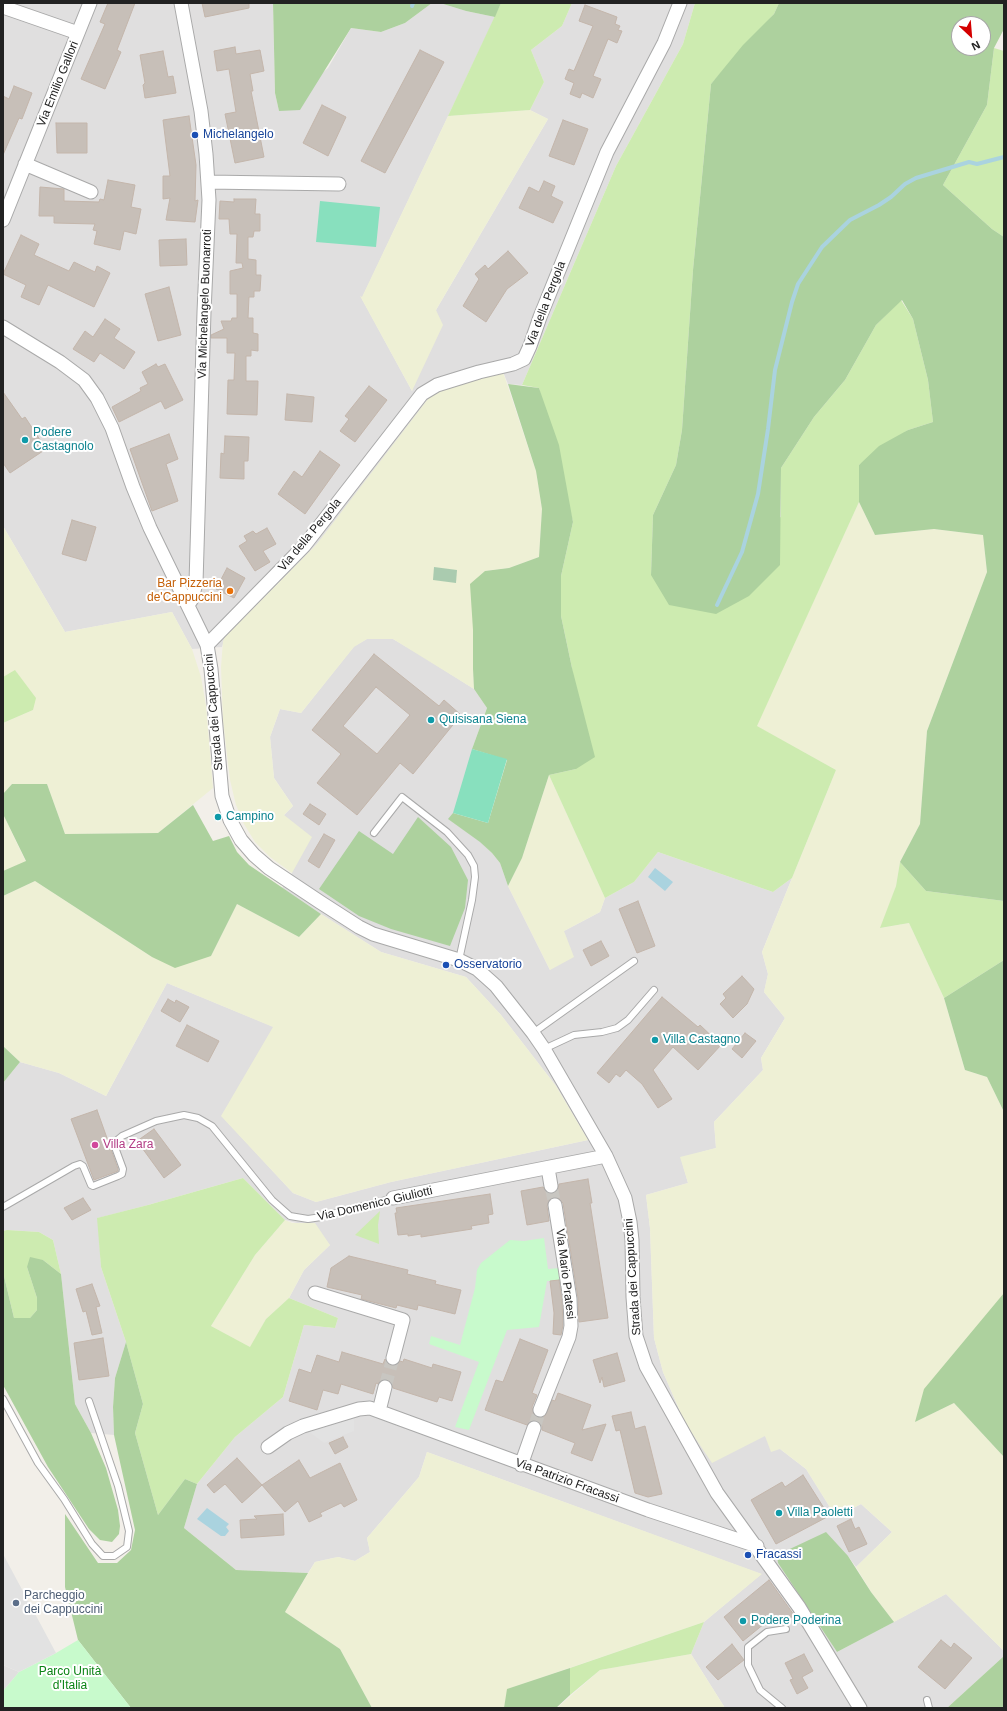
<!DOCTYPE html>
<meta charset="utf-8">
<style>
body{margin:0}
#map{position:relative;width:1007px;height:1711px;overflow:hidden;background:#f2efe9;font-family:Arial,sans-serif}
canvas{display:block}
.frame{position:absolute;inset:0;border:4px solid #222;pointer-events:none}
.north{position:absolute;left:951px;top:16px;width:40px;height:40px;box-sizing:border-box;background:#fff;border:1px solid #a7a7a7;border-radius:50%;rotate:154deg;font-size:11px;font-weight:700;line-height:16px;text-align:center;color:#222}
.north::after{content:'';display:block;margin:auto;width:14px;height:18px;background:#d40000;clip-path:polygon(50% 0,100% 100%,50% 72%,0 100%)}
</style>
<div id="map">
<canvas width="1007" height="1711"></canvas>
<div class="frame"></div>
<div class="north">N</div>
</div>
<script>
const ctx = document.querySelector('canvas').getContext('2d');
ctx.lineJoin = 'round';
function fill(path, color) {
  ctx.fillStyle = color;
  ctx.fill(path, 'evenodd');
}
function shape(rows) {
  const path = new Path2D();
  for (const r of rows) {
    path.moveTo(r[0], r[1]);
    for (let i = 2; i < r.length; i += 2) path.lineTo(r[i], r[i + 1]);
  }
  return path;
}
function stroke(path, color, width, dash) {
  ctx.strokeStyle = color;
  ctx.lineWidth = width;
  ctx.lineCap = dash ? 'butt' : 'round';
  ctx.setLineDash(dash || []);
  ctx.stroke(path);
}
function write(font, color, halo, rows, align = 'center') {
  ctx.font = font + ' Arial,sans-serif';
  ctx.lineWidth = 4;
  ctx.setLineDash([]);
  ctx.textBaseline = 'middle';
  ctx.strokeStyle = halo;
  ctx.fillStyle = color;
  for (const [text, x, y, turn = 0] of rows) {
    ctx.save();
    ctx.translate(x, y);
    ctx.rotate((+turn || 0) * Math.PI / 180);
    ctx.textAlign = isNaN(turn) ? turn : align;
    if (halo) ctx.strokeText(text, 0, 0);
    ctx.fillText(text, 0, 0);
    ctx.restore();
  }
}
fill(shape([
 [3,3,273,3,275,93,279,111,328,68,351,28,381,32,405,23,432,3,440,3,466,11,495,17,362,298,361,297,412,391,436,310,548,119,530,110,544,82,531,50,562,26,572,3,695,3,683,44,616,166,522,385,508,384,503,372,316,545,225,637,222,647,192,649,172,612,65,632,3,526],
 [367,639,393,639,419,654,474,689,487,708,472,749,507,759,449,819,481,842,492,853,500,863,508,886,550,970,564,931,600,912,605,898,634,882,658,852,773,892,792,878,762,952,768,974,764,992,785,1018,761,1058,763,1070,714,1122,716,1148,681,1158,688,1183,646,1195,650,1228,654,1338,663,1372,685,1423,765,1436,780,1449,806,1469,836,1517,861,1504,892,1532,856,1567,848,1556,778,1563,837,1652,946,1594,1004,1651,1004,1656,947,1708,725,1708,691,1654,704,1622,761,1574,427,1452,419,1477,367,1538,370,1552,355,1561,338,1557,315,1562,308,1573,236,1570,184,1528,197,1484,235,1437,283,1397,304,1325,335,1328,338,1318,289,1298,304,1270,330,1245,301,1224,285,1220,243,1178,148,1205,98,1218,101,1267,126,1342,115,1378,113,1407,114,1435,91,1433,75,1404,61,1274,53,1240,39,1232,7,1230,3,1231,3,1083,20,1062,59,1073,106,1096,167,983,274,1027,222,1116,293,1193,316,1202,391,1182,588,1140,556,1086,501,1015,466,977,381,952,321,914,282,888,292,873,284,815,293,806,274,778,270,737,280,709,301,713,354,646],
 [3,1665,19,1672,3,1691]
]), '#e0dfdf');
fill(shape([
 [530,110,548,119,436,310,443,325,412,391,360,296,362,297,448,116],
 [503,372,536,471,542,509,539,557,509,568,485,571,473,630,473,669,474,689,393,639,367,639,354,647,301,713,280,709,270,737,274,778,293,806,284,815,312,837,292,873,270,857,255,842,244,824,236,805,230,780,223,721,221,667,223,641,225,637,316,545,431,395,466,381],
 [859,502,875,535,934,529,983,535,987,572,927,731,920,824,900,862,896,886,881,928,909,923,944,998,965,1070,987,1077,1004,1112,1004,1293,915,1422,954,1403,1004,1457,1004,1651,946,1594,894,1622,871,1592,856,1567,892,1532,861,1504,836,1517,806,1469,780,1449,771,1452,765,1436,712,1463,685,1423,663,1372,654,1338,650,1228,646,1195,688,1183,680,1157,716,1148,714,1122,763,1070,761,1058,785,1018,764,992,768,974,762,952,836,770,756,726],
 [3,526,65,632,172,612,192,649,201,677,206,706,213,788,158,833,65,834,47,784,12,784,3,794,3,723,33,710,16,671,3,677],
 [549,775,605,898,600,912,564,931,574,957,550,970,508,886,522,858],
 [3,814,26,862,3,871],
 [35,881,152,957,211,956,237,904,299,937,321,914,381,952,466,977,501,1015,556,1086,588,1140,391,1182,316,1202,293,1193,221,1116,273,1027,167,983,106,1096,59,1073,20,1062,3,1046,3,896],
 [285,1220,292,1223,315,1223,330,1245,304,1270,289,1298,266,1319,251,1348,211,1326,255,1255],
 [427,1452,762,1574,704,1622,508,1689,504,1708,372,1708,340,1649,285,1612,315,1562,338,1557,355,1561,370,1552,367,1538,419,1477],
 [691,1654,725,1708,557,1708,600,1670]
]), '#eef0d5');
fill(shape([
 [501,3,572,3,562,26,531,50,544,82,530,110,448,116],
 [695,3,779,3,774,14,711,84,693,270,682,430,676,465,653,515,651,575,781,517,781,468,814,417,845,380,876,325,901,300,913,319,928,380,933,422,908,430,859,465,859,502,757,726,836,770,792,878,773,892,658,852,634,882,605,898,549,775,576,769,572,668,561,616,561,576,573,522,539,388,522,385,616,166,683,44],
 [994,48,1004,51,1004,237,992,229,943,185,987,105],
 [15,670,36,698,33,710,3,723,3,677],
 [900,862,926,891,1004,901,1004,960,944,998,909,923,880,928,896,886],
 [243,1178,285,1220,255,1255,211,1326,250,1347,266,1319,289,1298,338,1318,335,1328,304,1325,283,1397,235,1437,197,1484,185,1479,158,1515,135,1433,143,1404,126,1342,101,1267,97,1218,148,1205],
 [380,1211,378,1225,379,1244,355,1235],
 [7,1230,39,1232,53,1240,61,1274,43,1260,27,1267,37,1298,37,1310,30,1318,14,1318,3,1272,3,1231],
 [704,1622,691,1654,600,1670,570,1695,570,1668]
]), '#cdebb0');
fill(shape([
 [273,3,432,3,405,23,381,32,351,28,300,110,279,111,275,93],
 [440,3,501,3,495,17,466,11],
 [779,3,1004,3,1004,29,994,48,987,105,943,185,992,229,1004,237,1004,901,926,891,900,862,920,824,927,731,987,572,983,535,934,529,875,535,859,502,859,465,879,446,908,430,933,422,928,380,913,319,902,300,876,325,845,380,814,417,781,468,780,565,749,596,716,614,669,605,651,575,653,515,676,465,682,430,693,270,711,84,743,45,774,14],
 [959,24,983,24,983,48,959,48],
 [508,384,539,388,559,445,573,522,561,576,561,616,572,668,595,757,576,769,549,775,522,858,508,886,500,863,492,853,480,842,448,819,453,813,488,823,507,760,472,749,487,708,474,689,473,669,473,630,470,584,485,571,509,568,539,557,542,509,536,471],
 [12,784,47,784,65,834,158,833,193,805,213,841,229,836,237,852,249,865,321,914,299,937,237,904,211,956,175,968,152,957,35,881,3,896,3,871,26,861,3,814,3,794],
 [418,817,451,847,468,880,465,908,450,946,391,929,359,916,319,889,359,831,393,854],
 [1004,960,1004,1112,987,1077,965,1070,944,998],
 [3,1046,20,1062,3,1083],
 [30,1257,43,1260,61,1274,75,1404,91,1433,106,1468,118,1510,120,1526,119,1534,112,1542,100,1540,89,1529,48,1467,3,1385,3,1272,14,1318,30,1318,37,1310,37,1298,27,1267],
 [1004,1293,1004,1457,954,1403,915,1422,924,1389],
 [126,1342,143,1404,135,1433,158,1515,185,1479,197,1484,184,1528,236,1570,308,1573,285,1612,340,1649,372,1708,131,1708,78,1640,65,1587,65,1514,98,1563,117,1563,131,1550,135,1530,114,1435,113,1407,115,1378],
 [826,1532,848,1556,871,1592,894,1622,837,1652,778,1563,777,1555],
 [1004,1656,1004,1708,947,1708],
 [570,1668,570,1695,556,1708,504,1708,507,1689]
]), '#add19e');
fill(shape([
 [434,567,457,570,456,583,433,580]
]), '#aacbaf');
fill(shape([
 [544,1238,548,1269,560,1268,561,1280,547,1281,539,1327,507,1330,469,1430,455,1427,479,1362,429,1344,431,1336,460,1345,475,1288,477,1270,481,1263,510,1240,524,1241],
 [78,1640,131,1708,3,1708,3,1691,19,1672,56,1653]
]), '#c8facc');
fill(shape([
 [320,201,380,207,376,247,316,242],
 [472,749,507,759,488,823,453,813]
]), '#88e0be');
fill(shape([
 [354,1417,354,1431,324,1443,308,1431],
 [3,1554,56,1653,19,1672,3,1665]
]), '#e2e2e2');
fill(shape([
 [655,868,673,882,665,891,648,877],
 [207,1508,229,1524,226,1527,229,1531,225,1536,221,1536,197,1519]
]), '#aad3df');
stroke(shape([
 [412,6,413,3],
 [717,605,742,552,758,494,768,429,775,370,792,302,798,284,822,247,850,220,879,205,891,197,905,184,916,178,969,162,977,164,1004,157]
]), '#aad3df', 4);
const building = shape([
 [108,3,135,3,117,50,121,52,105,89,81,79,105,24,100,22,108,3],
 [202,3,249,3,249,8,205,17,202,3],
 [585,5,617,17,615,24,620,26,618,30,622,31,617,43,608,39,593,76,601,79,593,98,582,93,580,98,570,94,574,83,565,79,569,69,574,71,593,26,579,21,585,5],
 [235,47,236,54,260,50,264,71,250,74,253,91,251,91,264,157,235,163,225,114,236,112,229,69,217,71,214,51,235,47],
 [420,50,444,62,385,173,361,161,420,50],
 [163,51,168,77,173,76,176,93,145,98,143,85,145,83,140,55,163,51],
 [14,86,32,93,22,119,19,118,3,155,3,96,9,99,14,86],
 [322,105,346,117,328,156,303,143,322,105],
 [189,116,196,165,195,201,198,200,195,222,166,220,170,198,163,199,163,176,170,176,163,120,189,116],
 [563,120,588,129,574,165,549,156,563,120],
 [56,123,87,123,87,153,57,153,56,123],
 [108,180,135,185,131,207,141,209,136,234,124,231,120,250,94,244,97,231,93,230,95,224,54,223,54,216,39,216,40,187,64,189,64,201,99,202,100,199,104,200,108,180],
 [544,181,555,186,551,196,563,202,553,223,519,208,529,187,539,192,544,181],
 [234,199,256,199,255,214,260,214,260,231,254,231,253,237,248,237,248,259,256,260,256,275,261,275,260,291,254,291,254,297,249,297,248,318,253,318,253,333,258,334,258,351,251,350,251,356,246,356,246,381,258,381,257,415,227,414,228,380,234,380,235,353,227,353,227,338,211,338,211,335,224,329,221,321,231,321,232,318,237,318,237,294,230,294,230,271,243,268,242,263,236,263,237,234,230,234,229,219,219,219,220,201,234,202,234,199],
 [21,235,39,244,34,255,69,271,74,262,95,272,97,266,110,273,94,307,48,285,39,305,21,297,26,285,3,274,21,235],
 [186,239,187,265,160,266,159,240,186,239],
 [508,251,528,273,507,289,486,322,463,306,479,279,475,274,485,265,488,269,508,251],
 [169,287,181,335,158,341,145,294,169,287],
 [105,319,120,329,114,338,135,352,124,369,100,353,94,362,73,349,85,331,93,337,105,319],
 [156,364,158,367,165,364,183,400,165,409,161,401,119,422,112,407,141,391,140,388,148,384,142,372,156,364],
 [369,386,387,400,355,442,340,431,349,419,345,416,369,386],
 [3,392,22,419,25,417,46,449,10,473,3,463,3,392],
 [287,394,314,397,312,422,285,420,287,394],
 [169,434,178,459,166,464,178,501,152,511,130,449,169,434],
 [225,436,249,437,248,461,244,461,244,479,220,478,221,453,224,454,225,436],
 [320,451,340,465,305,514,278,494,294,471,302,477,320,451],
 [72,520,96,527,86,561,62,554,72,520],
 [267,528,276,544,263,551,270,562,255,571,239,546,247,541,244,536,253,531,256,534,267,528],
 [227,568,245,578,234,598,216,589,227,568],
 [374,654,439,706,444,700,461,715,413,774,400,763,357,815,317,783,341,754,312,730,374,654],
 [376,687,410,715,377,754,343,726,376,687],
 [310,804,326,814,319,825,303,814,310,804],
 [324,834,335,840,319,868,308,861,324,834],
 [638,901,655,946,637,953,619,909,638,901],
 [601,941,609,956,591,966,583,950,601,941],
 [742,976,754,989,747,1004,733,1018,720,1004,726,998,723,994,742,976],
 [662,997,698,1027,700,1025,721,1045,698,1070,673,1047,653,1070,672,1099,658,1108,642,1084,626,1070,620,1077,616,1074,609,1083,597,1073,662,997],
 [168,999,175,1003,176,1000,189,1007,180,1022,161,1011,168,999],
 [187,1025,219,1041,208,1062,176,1046,187,1025],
 [745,1033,756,1041,742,1058,732,1049,745,1033],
 [97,1110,118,1169,118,1171,94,1180,71,1119,97,1110],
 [154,1129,181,1165,164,1178,137,1141,154,1129],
 [588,1179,592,1203,590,1203,608,1318,579,1322,578,1298,563,1203,558,1198,550,1199,547,1206,549,1221,527,1225,521,1191,543,1187,548,1193,553,1194,558,1189,559,1184,588,1179],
 [490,1194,493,1214,488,1215,489,1223,471,1226,472,1229,421,1237,421,1234,408,1236,408,1234,398,1235,395,1213,397,1213,396,1208,490,1194],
 [83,1198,91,1210,72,1220,64,1208,83,1198],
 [349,1256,408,1270,407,1274,436,1281,435,1284,461,1290,455,1314,418,1305,417,1310,397,1305,396,1308,361,1299,362,1295,327,1287,331,1268,349,1256],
 [559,1280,562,1300,563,1325,561,1335,553,1334,554,1313,550,1281,559,1280],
 [92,1284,100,1306,96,1307,102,1333,92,1335,86,1311,83,1312,76,1289,92,1284],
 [103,1338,109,1376,79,1380,74,1343,103,1338],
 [520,1339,548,1350,532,1393,537,1395,532,1407,534,1415,541,1418,545,1416,552,1400,555,1401,558,1393,591,1405,582,1430,606,1424,592,1461,571,1453,575,1443,542,1430,542,1426,537,1421,532,1420,527,1425,485,1410,496,1380,503,1382,520,1339],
 [342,1352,383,1364,385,1359,387,1363,391,1366,395,1366,400,1361,403,1362,404,1359,432,1368,433,1364,461,1372,452,1401,439,1397,437,1402,393,1388,391,1382,387,1379,382,1379,378,1384,376,1383,373,1394,341,1384,338,1394,323,1390,317,1410,289,1401,299,1369,311,1373,317,1355,339,1362,342,1352],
 [617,1353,625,1381,604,1387,602,1377,600,1383,593,1360,617,1353],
 [631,1412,635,1429,645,1426,662,1494,648,1497,635,1493,620,1430,616,1431,612,1416,631,1412],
 [343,1437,348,1447,335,1454,329,1443,343,1437],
 [237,1458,262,1485,242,1503,225,1484,214,1493,207,1485,237,1458],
 [299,1460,310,1478,340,1463,357,1500,344,1507,341,1503,320,1513,322,1516,309,1522,298,1501,285,1512,262,1485,299,1460],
 [803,1475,829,1516,776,1544,751,1500,782,1482,785,1487,803,1475],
 [283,1514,284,1535,241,1538,240,1520,257,1519,254,1516,283,1514],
 [851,1519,855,1529,859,1527,867,1544,849,1552,837,1526,851,1519],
 [769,1580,794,1615,782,1625,775,1615,743,1641,724,1617,769,1580],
 [941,1640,951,1648,954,1643,972,1658,945,1689,918,1667,941,1640],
 [732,1644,744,1660,718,1680,706,1667,732,1644],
 [804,1654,813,1671,802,1677,808,1688,797,1694,790,1680,793,1679,785,1663,804,1654]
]);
fill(building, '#c7bfb8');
stroke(building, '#c4b6ab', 1);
stroke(shape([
 [551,1186,555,1205],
 [385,1387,393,1358],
 [534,1428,540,1410]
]), '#c8c6c1', 13, [13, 6]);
const lane = shape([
 [374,833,402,797,447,832,468,855,474,866,475,877,472,900,459,960],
 [533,1033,634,961],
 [544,1049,574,1035,602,1032,617,1028,628,1020,654,990],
 [3,1207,74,1166,80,1164,83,1166,91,1185,93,1186,118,1176,122,1174,123,1169,116,1150,116,1141,122,1136,156,1121,184,1115,198,1118,212,1126,272,1200,290,1216,308,1219,321,1217,393,1198],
 [3,1399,38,1463,64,1499,92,1544,103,1556,114,1556,127,1547,129,1531,118,1486,89,1401],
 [927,1700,929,1708],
 [782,1708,760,1690,748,1665,748,1647,767,1632,786,1629]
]);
const street = shape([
 [181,3,201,111,206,154,209,200,204,312,196,583,192,599,188,605],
 [3,7,78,33],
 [25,164,91,192],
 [208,182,339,184],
 [3,220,90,3],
 [3,327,60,362,84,380,97,398,112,428,133,487,150,528,207,645,211,669,222,796,230,820,241,840,254,855,269,868,320,902,359,927,373,934,459,960,477,969,496,986,533,1033,544,1049,606,1156,625,1198,630,1222,632,1240,633,1297,636,1336,646,1366,717,1493,799,1607,860,1708],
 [207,645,304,546,422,394,437,385,479,372,513,364,524,359,530,346,540,317,607,152,664,43,680,3],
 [548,1168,551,1186],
 [393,1198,606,1156],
 [315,1293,403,1320,393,1358],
 [540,1410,569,1337,571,1326,570,1299,555,1205],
 [379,1411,385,1387],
 [268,1447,288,1433,303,1426,359,1409,370,1408,648,1510,757,1546],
 [521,1465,534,1428]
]);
stroke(lane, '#a9a9a9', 8);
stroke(street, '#a9a9a9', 15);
stroke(lane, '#fff', 6);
stroke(street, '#fff', 13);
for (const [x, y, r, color] of [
 [195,135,4,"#1a4fb4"],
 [25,440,4,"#0f9aa8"],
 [230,591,4,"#e8710a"],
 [431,720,4,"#0f9aa8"],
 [218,817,4,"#0f9aa8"],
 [446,965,4,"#1a4fb4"],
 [655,1040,4,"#0f9aa8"],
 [95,1145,4,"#d1479c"],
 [779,1513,4,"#0f9aa8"],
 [748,1555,4,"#1a4fb4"],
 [16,1603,4,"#5c6f8a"],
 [743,1621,4,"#0f9aa8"]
]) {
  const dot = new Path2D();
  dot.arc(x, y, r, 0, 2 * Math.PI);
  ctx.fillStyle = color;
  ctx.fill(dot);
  stroke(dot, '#fff', 1.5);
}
write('12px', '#222', '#fff', [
 ["Via Emilio Gallori",58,84,-68],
 ["Via Michelangelo Buonarroti",205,304,-88],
 ["Via della Pergola",546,304,-69],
 ["Via della Pergola",310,535,-50],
 ["Strada dei Cappuccini",214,712,-95],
 ["Via Domenico Giuliotti",375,1204,-13],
 ["Via Mario Pratesi",565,1274,83],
 ["Strada dei Cappuccini",633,1277,-94],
 ["Via Patrizio Fracassi",567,1481,20]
]);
write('12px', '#164399', '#fff', [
 ["Michelangelo",203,135],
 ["Osservatorio",454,965],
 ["Fracassi",756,1555]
], 'left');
write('12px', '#0d838f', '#fff', [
 ["Podere",33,433],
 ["Castagnolo",33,447],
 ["Quisisana Siena",439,720],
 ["Campino",226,817],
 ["Villa Castagno",663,1040],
 ["Villa Paoletti",787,1513],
 ["Podere Poderina",751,1621]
], 'left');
write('12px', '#c56008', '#fff', [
 ["Bar Pizzeria",222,584],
 ["de'Cappuccini",222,598]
], 'right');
write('12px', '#b23c85', '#fff', [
 ["Villa Zara",103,1145]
], 'left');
write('12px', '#4e5e75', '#fff', [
 ["Parcheggio",24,1596],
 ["dei Cappuccini",24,1610]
], 'left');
write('12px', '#0c8416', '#fff', [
 ["Parco Unità",70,1672],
 ["d'Italia",70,1686]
]);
</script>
